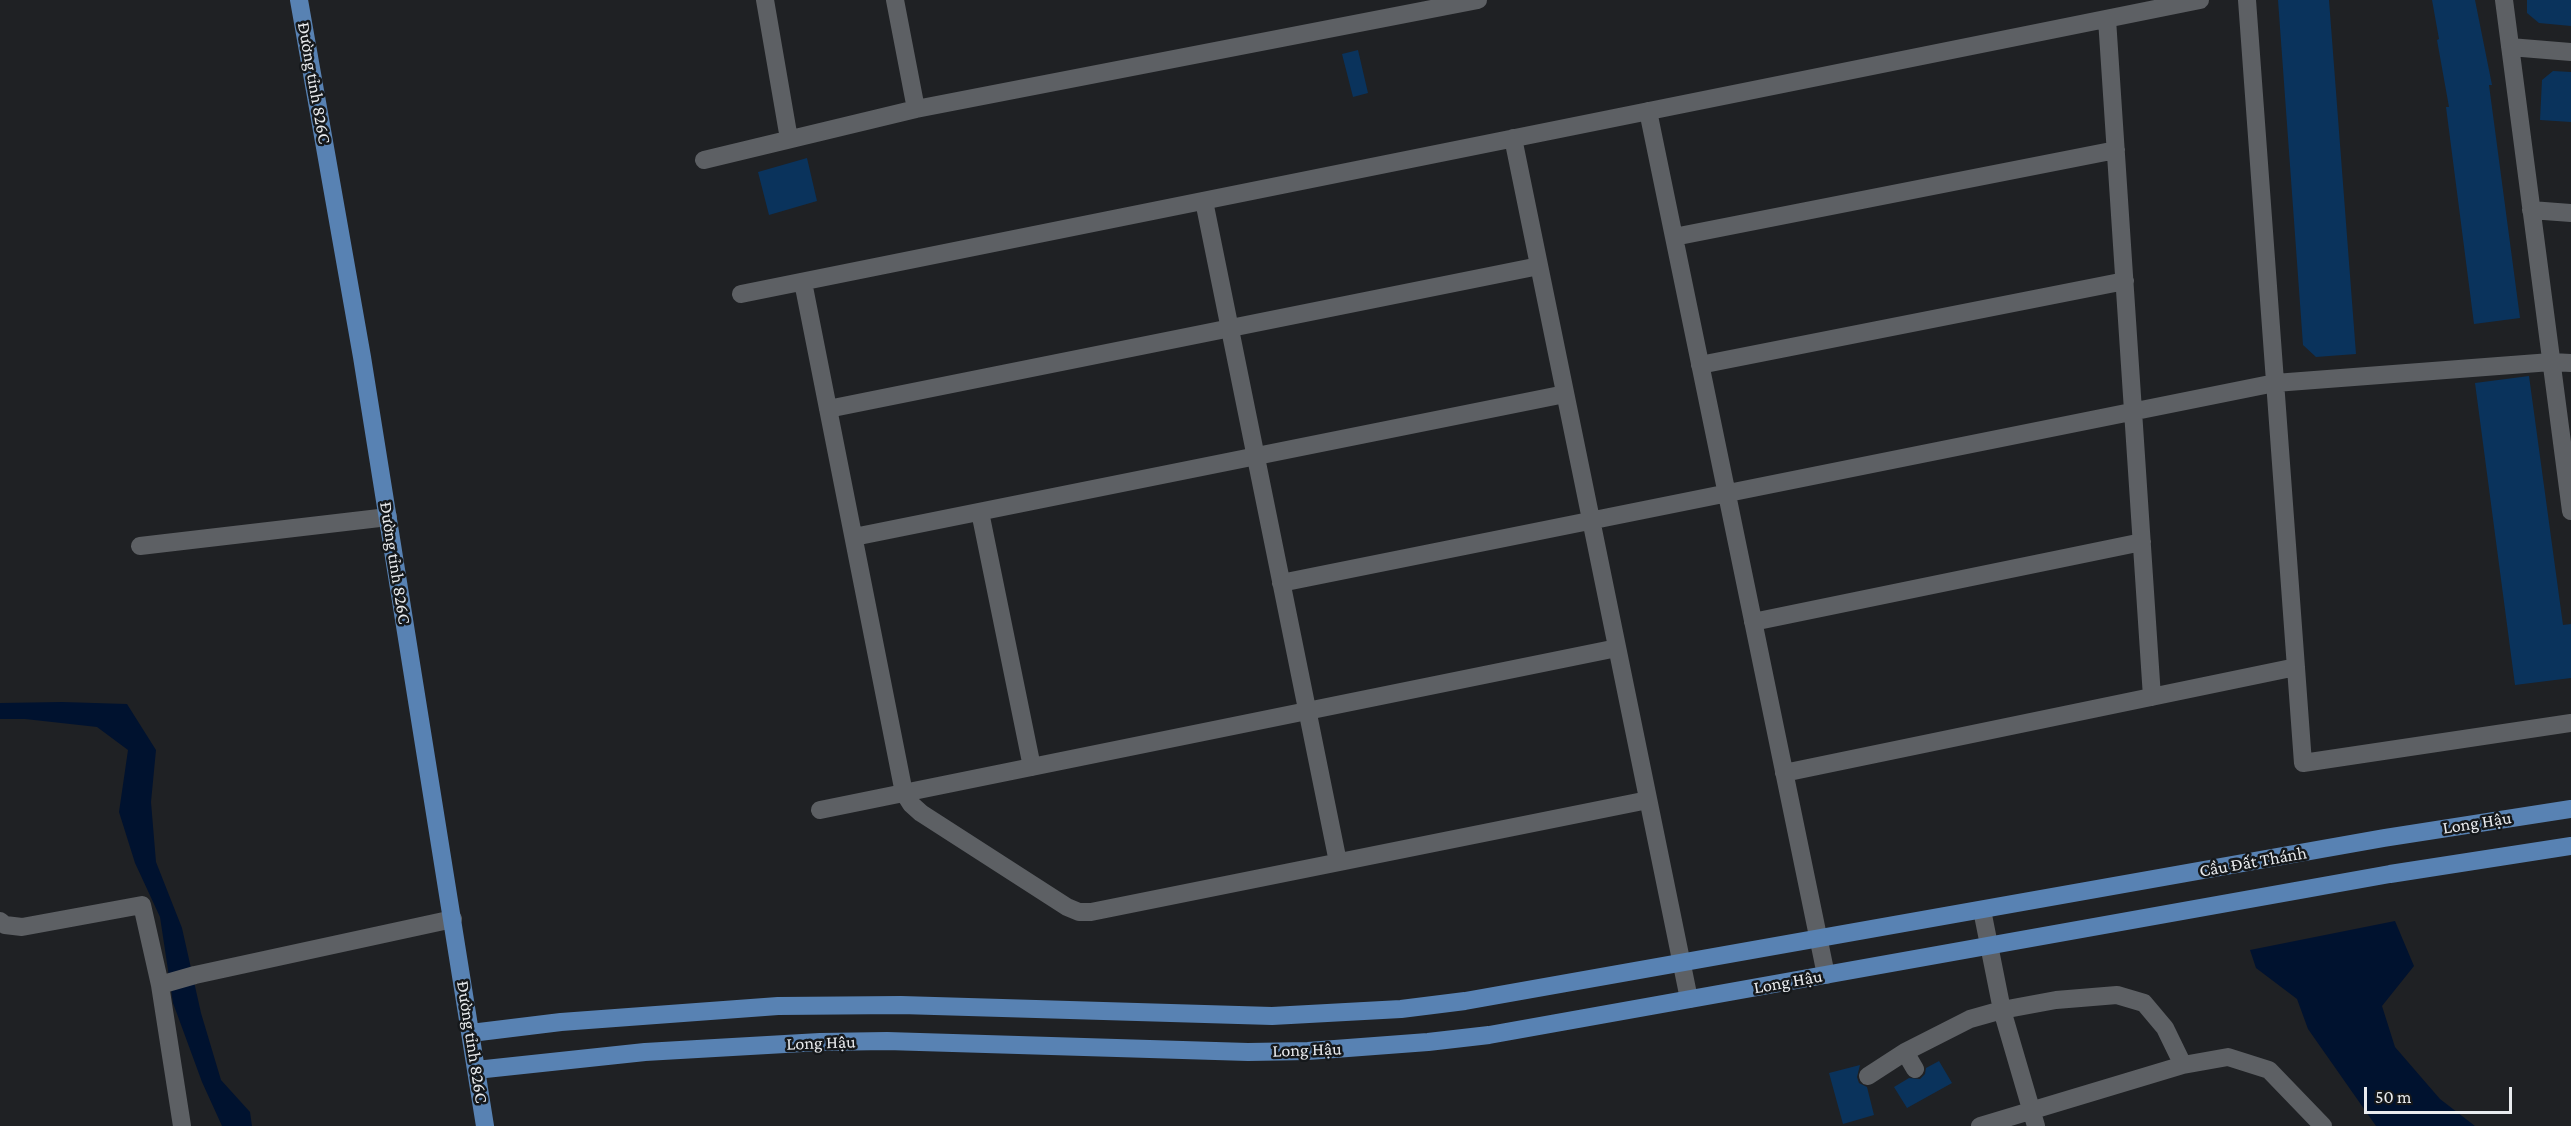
<!DOCTYPE html>
<meta charset="utf-8">
<style>
body{margin:0}
#map{position:relative;width:2571px;height:1126px;overflow:hidden;background:#1f2124;font-family:"Crimson Pro",serif}
canvas{display:block}
.scale{position:absolute;left:2364px;top:1087px;width:148px;height:27px;box-sizing:border-box;border:3px solid #e9ebee;border-top:0;padding-left:8px;font-size:18px;line-height:21px;white-space:nowrap;color:#e9ebee;-webkit-text-stroke:4px #15181b;paint-order:stroke}
</style>
<div id="map">
<canvas width="2571" height="1126"></canvas>
<div class="scale">50 m</div>
</div>
<script>
const ctx = document.querySelector('canvas').getContext('2d');
ctx.lineJoin = 'round';
function fill(path, color) {
  ctx.fillStyle = color;
  ctx.fill(path, 'evenodd');
}
function shape(rows) {
  const path = new Path2D();
  for (const r of rows) {
    path.moveTo(r[0], r[1]);
    for (let i = 2; i < r.length; i += 2) path.lineTo(r[i], r[i + 1]);
  }
  return path;
}
function stroke(path, color, width, dash) {
  ctx.strokeStyle = color;
  ctx.lineWidth = width;
  ctx.lineCap = dash ? 'butt' : 'round';
  ctx.setLineDash(dash || []);
  ctx.stroke(path);
}
function write(font, color, halo, rows, align = 'center') {
  ctx.font = font + ' "Crimson Pro",serif';
  ctx.lineWidth = 5;
  ctx.setLineDash([]);
  ctx.textBaseline = 'middle';
  ctx.strokeStyle = halo;
  ctx.fillStyle = color;
  for (const [text, x, y, turn = 0] of rows) {
    ctx.save();
    ctx.translate(x, y);
    ctx.rotate((+turn || 0) * Math.PI / 180);
    ctx.textAlign = isNaN(turn) ? turn : align;
    if (halo) ctx.strokeText(text, 0, 0);
    ctx.fillText(text, 0, 0);
    ctx.restore();
  }
}
fill(shape([
 [62,702,127,704,156,750,151,802,156,862,182,928,201,1013,221,1080,250,1112,252,1126,222,1126,202,1082,173,1003,160,917,135,863,119,812,128,750,97,727,25,719,0,719,0,703],
 [2395,921,2414,966,2382,1006,2395,1047,2440,1099,2475,1126,2376,1126,2308,1029,2297,999,2256,968,2250,950]
]), '#00122f');
fill(shape([
 [2278,0,2329,0,2356,354,2316,357,2303,345],
 [2432,0,2475,0,2492,85,2489,85,2520,318,2474,324,2446,107,2449,107,2437,40,2439,39],
 [2527,0,2571,0,2571,26,2539,23,2527,13],
 [1358,50,1368,93,1353,97,1342,54],
 [2553,71,2571,72,2571,122,2540,120,2542,80],
 [807,158,817,201,769,215,758,172],
 [2529,376,2563,625,2571,624,2571,678,2515,685,2475,383],
 [1939,1061,1952,1083,1907,1108,1894,1087,1909,1078,1920,1079,1925,1074,1926,1068],
 [1860,1065,1857,1077,1859,1083,1867,1087,1874,1115,1843,1124,1829,1073]
]), '#0a335c');
stroke(shape([
 [765,0,789,139],
 [2247,0,2303,763,2571,723],
 [2504,0,2571,511],
 [2107,19,2152,697],
 [2510,47,2571,52],
 [916,109,1478,0],
 [1648,111,1826,975],
 [1513,138,1689,999],
 [704,160,916,109,895,0],
 [1204,201,1338,862],
 [2531,210,2571,213],
 [1674,237,2116,150],
 [803,282,904,793,911,804,921,813,1067,907,1079,912,1091,912,1648,800],
 [741,294,2200,0],
 [1700,365,2125,281],
 [828,409,1539,266],
 [980,512,1032,767],
 [854,537,1565,394],
 [140,546,388,517],
 [1281,583,2275,383,2551,362,2571,363],
 [1753,622,2142,542],
 [1784,773,2296,667],
 [820,810,1617,648],
 [1982,910,2002,1010,2036,1126],
 [0,921,5,925,22,927,142,905,160,985,182,1126],
 [160,985,195,975,453,919],
 [1905,1052,1915,1069],
 [1868,1076,1905,1052,1970,1019,2002,1010,2056,1000,2117,995,2144,1003,2165,1028,2183,1065,2228,1057,2269,1070,2323,1126],
 [1980,1126,2183,1065]
]), '#5d6064', 18);
stroke(shape([
 [299,0,362,357,485,1126],
 [471,1033,561,1022,778,1006,901,1005,1272,1016,1401,1009,1465,1001,2384,838,2571,809],
 [476,1070,645,1052,820,1042,887,1041,1248,1052,1308,1051,1428,1042,1489,1035,2390,874,2571,846]
]), '#5882b3', 18);
write('18px', '#e9ebee', '#15181b', [
 ["Đường tỉnh 826C",314,83,80],
 ["Đường tỉnh 826C",395,563,81],
 ["Long Hậu",2477,823,-9],
 ["Cầu Đất Thánh",2253,862,-10],
 ["Long Hậu",1788,982,-10],
 ["Đường tỉnh 826C",472,1042,81],
 ["Long Hậu",821,1043,-2],
 ["Long Hậu",1307,1050,-2]
]);
</script>
